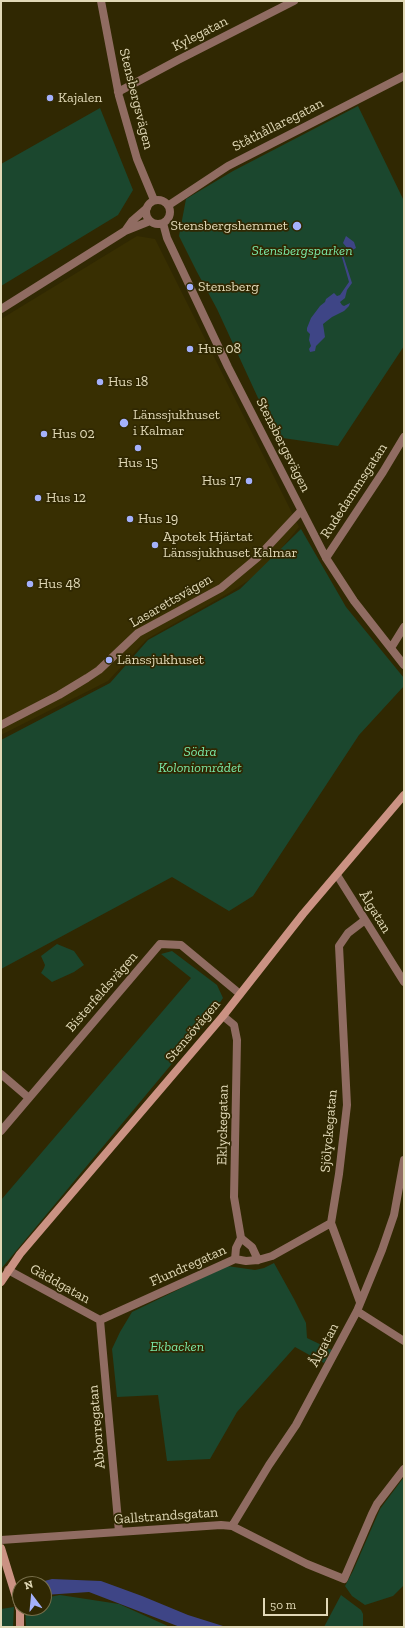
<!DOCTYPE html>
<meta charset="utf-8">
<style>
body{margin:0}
#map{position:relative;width:405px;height:1628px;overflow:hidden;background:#302802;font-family:"Zilla Slab",serif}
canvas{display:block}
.frame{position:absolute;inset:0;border:2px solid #e1d9b7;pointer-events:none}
.north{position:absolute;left:12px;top:1576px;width:40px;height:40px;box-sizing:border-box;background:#302802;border:1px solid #776f4a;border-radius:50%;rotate:344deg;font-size:11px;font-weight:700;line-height:16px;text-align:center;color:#e1d9b7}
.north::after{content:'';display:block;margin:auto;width:14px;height:18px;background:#a4b1fc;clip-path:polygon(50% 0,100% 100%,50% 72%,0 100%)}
.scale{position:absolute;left:263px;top:1598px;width:65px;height:18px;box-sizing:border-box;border:2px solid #e1d9b7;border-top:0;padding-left:5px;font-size:12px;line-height:14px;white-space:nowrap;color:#e1d9b7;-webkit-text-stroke:3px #302802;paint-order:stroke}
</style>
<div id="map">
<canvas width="405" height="1628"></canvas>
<div class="frame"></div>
<div class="north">N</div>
<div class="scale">50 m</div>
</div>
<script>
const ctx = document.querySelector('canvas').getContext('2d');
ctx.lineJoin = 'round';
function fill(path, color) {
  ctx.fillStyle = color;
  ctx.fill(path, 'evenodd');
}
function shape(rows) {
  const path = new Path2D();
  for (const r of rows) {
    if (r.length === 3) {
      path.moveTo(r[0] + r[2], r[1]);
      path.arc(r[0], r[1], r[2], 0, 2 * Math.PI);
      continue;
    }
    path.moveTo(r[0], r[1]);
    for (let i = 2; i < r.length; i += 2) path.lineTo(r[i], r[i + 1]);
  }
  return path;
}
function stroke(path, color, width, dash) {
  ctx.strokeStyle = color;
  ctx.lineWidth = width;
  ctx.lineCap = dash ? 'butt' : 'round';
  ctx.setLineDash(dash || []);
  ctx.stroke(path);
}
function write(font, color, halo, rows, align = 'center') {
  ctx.font = font + ' "Zilla Slab",serif';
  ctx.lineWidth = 3.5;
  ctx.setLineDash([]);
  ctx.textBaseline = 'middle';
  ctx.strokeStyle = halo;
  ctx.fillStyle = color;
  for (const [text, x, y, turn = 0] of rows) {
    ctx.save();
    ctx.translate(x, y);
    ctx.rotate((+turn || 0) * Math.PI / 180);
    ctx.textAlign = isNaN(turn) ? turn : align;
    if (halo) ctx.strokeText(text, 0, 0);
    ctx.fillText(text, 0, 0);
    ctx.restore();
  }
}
fill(shape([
 [137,236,155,239,299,527,263,571,229,593,147,639,108,681,1,735,1,319]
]), '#382f02');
fill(shape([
 [358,106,404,201,404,346,338,446,276,437,217,309,197,272,179,236,186,199,233,171],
 [100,108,133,190,118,215,1,286,1,164],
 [301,529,346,607,404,678,404,686,359,735,253,896,229,911,172,877,1,969,1,740,110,683,148,640,240,589],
 [57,944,74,951,84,965,74,972,52,982,41,973,44,968,45,965,41,956],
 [172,951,217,985,223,998,205,1024,1,1269,1,1200,191,978,161,954],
 [274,1263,294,1299,306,1323,307,1338,332,1350,324,1363,295,1347,237,1412,210,1459,167,1461,158,1395,117,1397,112,1349,120,1332,132,1312,227,1266,255,1270,264,1268],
 [404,1477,404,1585,393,1596,365,1605,352,1596,345,1586,353,1571,380,1509],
 [60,1595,119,1604,170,1627,26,1627,25,1608,44,1608,44,1598],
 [341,1595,361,1610,363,1614,363,1627,324,1627],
 [14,1607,13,1627,1,1627,1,1609]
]), '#1b472e');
fill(shape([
 [346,236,354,242,356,248,343,255,352,283,347,290,345,298,340,302,342,305,344,306,350,303,349,306,344,311,332,317,323,324,325,337,316,346,315,351,310,352,309,349,311,346,309,340,310,334,307,331,307,328,311,318,320,306,325,302,326,299,334,293,337,296,340,295,349,282,341,254,348,249,343,243],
 [52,1579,101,1581,142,1596,188,1615,223,1626,232,1627,180,1627,89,1592,44,1595,44,1584,33,1584]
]), '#3e4586');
stroke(shape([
 [101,1,119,96,137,159,154,200],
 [118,92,178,60,294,1],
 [158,212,12],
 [169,205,228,166,404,76],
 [163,223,167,238,228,367,326,558,354,601,404,665],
 [125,231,132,221,147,208],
 [1,309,125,231,150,221],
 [326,558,383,472,404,437],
 [391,648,404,627],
 [1,725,59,695,87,678,99,670,138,633,221,588,257,558,301,511],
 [337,875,404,982],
 [223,1016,234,1025,237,1040,234,1197,241,1238,252,1247,258,1260],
 [1,1074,29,1098],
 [1,1131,160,944,181,945,240,994],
 [235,1259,236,1248,241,1238],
 [8,1270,100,1320],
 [360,1302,331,1223,339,1174,347,1105,339,946,348,933,365,920],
 [357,1311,404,1341],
 [100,1320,235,1259,246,1261,258,1260,272,1256,331,1223],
 [100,1320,119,1532],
 [232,1526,269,1465,296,1425,357,1311,382,1250,394,1215,404,1160],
 [1,1540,221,1525,232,1526,307,1564,344,1579,372,1514,377,1504,404,1469]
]), '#906c62', 8);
stroke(shape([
 [1,1282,20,1254,223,1016,303,914,404,795],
 [1,1548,20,1610,20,1627]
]), '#cb9283', 8);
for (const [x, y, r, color] of [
 [50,98,4,"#a4b1fc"],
 [297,226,5,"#a4b1fc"],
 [190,287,4,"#a4b1fc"],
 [190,349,4,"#a4b1fc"],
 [100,382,4,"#a4b1fc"],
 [124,423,5,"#a4b1fc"],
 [44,434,4,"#a4b1fc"],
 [138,448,4,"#a4b1fc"],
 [249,481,4,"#a4b1fc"],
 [38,498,4,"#a4b1fc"],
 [130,519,4,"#a4b1fc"],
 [155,545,4,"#a4b1fc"],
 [30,584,4,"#a4b1fc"],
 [109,660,4,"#a4b1fc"]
]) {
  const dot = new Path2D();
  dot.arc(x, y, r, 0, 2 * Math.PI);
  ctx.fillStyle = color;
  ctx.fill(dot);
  stroke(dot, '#302802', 1.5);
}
write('14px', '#e1d9b7', '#302802', [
 ["Kylegatan",200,34,-27],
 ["Stensbergsvägen",136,99,76],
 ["Ståthållaregatan",278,125,-27],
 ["Stensbergsvägen",283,445,63],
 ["Rudedammsgatan",354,491,-57],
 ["Lasarettsvägen",171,601,-30],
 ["Ålgatan",375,912,58],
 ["Bisterfeldsvägen",102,992,-49],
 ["Stensövägen",193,1031,-50],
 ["Eklyckegatan",223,1125,-89],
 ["Sjölyckegatan",329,1131,-85],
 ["Flundregatan",188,1266,-24],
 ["Gäddgatan",60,1284,29],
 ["Ålgatan",324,1345,-62],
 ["Abborregatan",97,1427,-95],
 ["Gallstrandsgatan",166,1516,-4]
]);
write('14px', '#e1d9b7', '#302802', [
 ["Kajalen",58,98],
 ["Stensbergshemmet",288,226,"right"],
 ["Stensberg",198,287],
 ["Hus 08",198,349],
 ["Hus 18",108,382],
 ["Länssjukhuset",133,415],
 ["i Kalmar",133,431],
 ["Hus 02",52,434],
 ["Hus 15",138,463,"center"],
 ["Hus 17",241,481,"right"],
 ["Hus 12",46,498],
 ["Hus 19",138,519],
 ["Apotek Hjärtat",163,537],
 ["Länssjukhuset Kalmar",163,553],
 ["Hus 48",38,584],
 ["Länssjukhuset",117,660]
], 'left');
write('italic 14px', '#7ae8a7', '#302802', [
 ["Stensbergsparken",302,251],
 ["Södra",200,752],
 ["Koloniområdet",200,768],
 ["Ekbacken",177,1347]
]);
</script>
